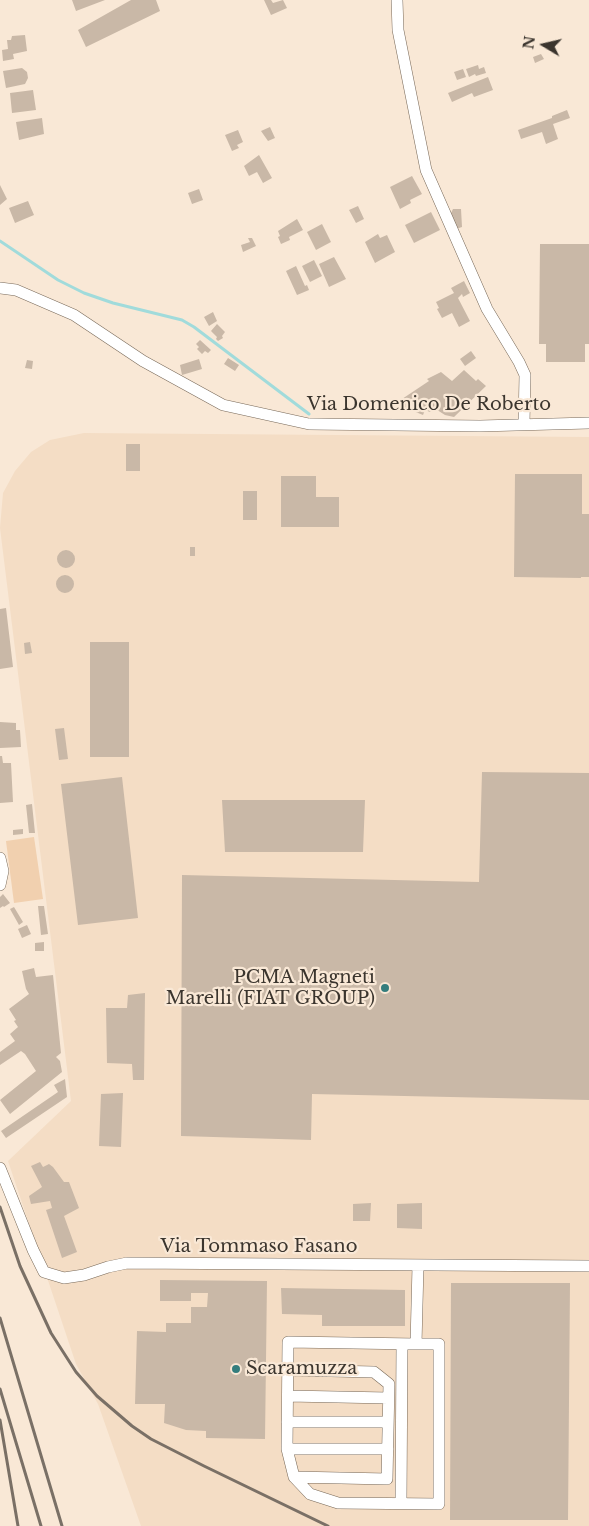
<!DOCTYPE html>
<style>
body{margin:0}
#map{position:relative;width:589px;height:1526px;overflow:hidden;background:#f9e8d6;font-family:"Libre Baskerville",serif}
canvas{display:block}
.north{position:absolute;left:519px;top:20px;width:50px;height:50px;-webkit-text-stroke:4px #f9e8d6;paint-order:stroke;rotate:279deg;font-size:14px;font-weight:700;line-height:20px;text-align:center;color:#3b352e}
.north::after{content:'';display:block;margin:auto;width:18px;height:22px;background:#3b352e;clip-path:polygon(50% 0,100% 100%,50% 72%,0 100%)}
</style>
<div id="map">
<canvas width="589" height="1526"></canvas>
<div class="north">N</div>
</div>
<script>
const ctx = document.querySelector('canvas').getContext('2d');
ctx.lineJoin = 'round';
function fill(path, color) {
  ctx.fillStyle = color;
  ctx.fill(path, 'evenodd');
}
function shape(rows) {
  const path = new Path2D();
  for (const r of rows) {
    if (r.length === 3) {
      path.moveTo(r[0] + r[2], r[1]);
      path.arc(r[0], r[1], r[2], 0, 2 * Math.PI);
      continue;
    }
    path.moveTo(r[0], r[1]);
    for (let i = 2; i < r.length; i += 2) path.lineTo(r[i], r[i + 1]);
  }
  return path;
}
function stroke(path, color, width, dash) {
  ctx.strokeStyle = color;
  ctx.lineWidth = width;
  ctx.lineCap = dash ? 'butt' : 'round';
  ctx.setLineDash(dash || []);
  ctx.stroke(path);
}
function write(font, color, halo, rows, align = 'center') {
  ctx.font = font + ' "Libre Baskerville",serif';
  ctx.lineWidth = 4.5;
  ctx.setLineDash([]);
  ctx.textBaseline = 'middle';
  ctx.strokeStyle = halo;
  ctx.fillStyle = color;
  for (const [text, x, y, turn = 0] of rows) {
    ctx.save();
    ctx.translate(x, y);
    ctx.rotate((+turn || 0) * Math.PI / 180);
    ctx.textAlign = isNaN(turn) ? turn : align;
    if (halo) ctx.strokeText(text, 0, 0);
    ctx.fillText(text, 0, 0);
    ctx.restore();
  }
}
fill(shape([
 [84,433,589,437,589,1526,141,1526,98,1404,76,1364,8,1161,71,1101,0,528,3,493,15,471,31,452,50,440]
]), '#f4ddc5');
fill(shape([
 [34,837,43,899,14,903,6,841]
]), '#f1d0af');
stroke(shape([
 [0,241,58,280,84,293,113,303,182,320,194,327,309,414]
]), '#a1dbdb', 3);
fill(shape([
 [72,0,105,0,76,11],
 [131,0,156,0,160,11,86,47,78,30],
 [264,0,271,0,273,3,283,0,287,8,271,15],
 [25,35,27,51,13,54,14,59,3,61,2,50,8,49,7,40,11,40,12,36],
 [541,54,544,59,535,63,533,57],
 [478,65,479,69,484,67,486,73,476,76,475,74,469,77,466,69],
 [22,68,27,72,28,78,25,84,6,88,3,71],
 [463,69,466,77,457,80,454,72],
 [488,77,493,90,474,97,472,93,452,102,448,93],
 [33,90,36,110,12,113,10,93],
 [567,110,570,118,553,124,558,139,546,144,542,132,521,139,518,130,552,118,552,116],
 [42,118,44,134,19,140,16,122],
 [270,127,275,138,268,141,261,131],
 [238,130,243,142,237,145,239,148,232,151,225,135],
 [259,155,272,178,263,183,257,172,249,176,244,166],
 [412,176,422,194,410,200,411,203,400,209,390,187],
 [0,185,7,199,0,205],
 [199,189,203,200,192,204,188,193],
 [28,201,34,215,15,223,9,208],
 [358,206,364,219,356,223,349,210],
 [453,209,461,209,462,227,456,229,450,215],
 [431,212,440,230,414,243,405,225],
 [297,219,303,230,289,237,290,240,281,244,278,237,280,236,278,231],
 [322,224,331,242,316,250,307,232],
 [378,234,380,238,387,235,395,252,375,263,365,242],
 [248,238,252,238,256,246,243,252,241,245,250,242],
 [540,244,589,244,589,344,585,344,585,362,546,362,546,344,539,344],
 [334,257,346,279,329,287,319,264],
 [314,260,322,276,310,282,302,266],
 [296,266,305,286,307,285,309,290,297,295,286,271],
 [464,281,470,293,463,297,462,294,458,298,470,321,459,327,452,313,442,318,437,309,439,308,436,302,454,293,451,288],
 [213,312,217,321,209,326,204,317],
 [217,324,225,332,222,336,223,338,218,341,216,339,217,337,211,331],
 [200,340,211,350,208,353,205,351,202,354,197,349,199,347,196,344],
 [471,351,476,358,465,366,460,359],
 [228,358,239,365,235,371,224,364],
 [199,359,202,369,182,375,180,365],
 [27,360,33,361,32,369,25,368],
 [464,370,476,381,478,379,486,386,454,417,445,415,434,408,430,412,425,410,423,415,401,406,402,399,429,381,427,379,441,372,452,381],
 [126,444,140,444,140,471,126,471],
 [515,474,582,474,582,514,589,514,589,577,581,577,581,578,514,577],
 [281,476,316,476,316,497,339,497,339,527,281,527],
 [243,491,257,491,257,520,243,520],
 [190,547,195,547,195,556,190,556],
 [66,559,9],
 [65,584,9],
 [6,608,13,667,0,669,0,609],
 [30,642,32,653,25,654,24,643],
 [90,642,129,642,129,757,90,757],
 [0,722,16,723,16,730,20,730,21,747,0,748],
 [64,728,68,759,59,760,55,729],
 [0,756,2,756,3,763,11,763,13,802,0,803],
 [482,772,589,773,589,1100,312,1094,311,1140,181,1136,182,875,479,882],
 [122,777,138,918,78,925,61,784],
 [222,800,365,800,363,852,225,852],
 [32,804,35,833,29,833,26,805],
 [23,829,23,834,13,835,13,830],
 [3,894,10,903,4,907,3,906,0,908,0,897],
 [38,906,44,906,48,934,41,935],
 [14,907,23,922,19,925,10,909],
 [27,925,31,934,22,938,18,929],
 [44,942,44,951,35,951,35,943],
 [34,968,36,977,53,975,61,1053,56,1057,60,1061,62,1072,10,1114,0,1100,36,1071,25,1054,21,1051,0,1065,0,1052,15,1041,10,1034,18,1027,14,1021,16,1020,9,1009,29,994,26,989,22,971],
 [145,993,144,1080,133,1080,132,1064,107,1063,106,1008,127,1008,128,995],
 [65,1079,67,1097,6,1138,1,1131,58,1092,54,1085],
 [123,1093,121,1147,99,1146,101,1094],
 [40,1162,43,1167,49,1164,53,1167,64,1182,69,1182,79,1208,64,1216,77,1252,62,1258,46,1210,52,1208,50,1201,31,1204,29,1196,42,1187,31,1166],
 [371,1203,370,1221,353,1221,353,1204],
 [422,1203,422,1229,397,1228,397,1204],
 [160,1280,267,1281,265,1439,206,1438,206,1431,186,1430,164,1423,165,1404,135,1404,137,1331,166,1332,166,1323,191,1323,191,1307,207,1307,208,1293,191,1293,191,1301,160,1301],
 [451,1283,570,1283,568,1520,450,1520],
 [281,1288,405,1290,405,1326,322,1326,322,1315,282,1314]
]), '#c9b8a7');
const minor = shape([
 [397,0,398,30,426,170,487,309,519,362,525,375,524,424],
 [0,288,16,290,74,315,143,361,223,405,309,424,480,426,589,423],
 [0,858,3,871,0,885],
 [0,1168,33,1250,44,1272,64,1278,84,1275,108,1267,127,1263,589,1266],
 [416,1344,288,1342,287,1449,294,1477,310,1494,338,1503,439,1504,439,1344,416,1344,418,1266],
 [288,1370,374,1372,389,1384,387,1479,294,1477],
 [288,1396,388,1398],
 [287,1422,388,1422],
 [287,1449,388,1449],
 [401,1503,402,1344]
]);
stroke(minor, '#786959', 12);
stroke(minor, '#fff', 11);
stroke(shape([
 [0,1207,20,1266,51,1333,76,1372,97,1396,132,1426,151,1439,204,1466,328,1526],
 [0,1318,62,1526],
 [0,1389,41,1526],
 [0,1420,18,1526]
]), '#7a7066', 3);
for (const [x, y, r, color] of [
 [385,988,5,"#347d7d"],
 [236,1369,5,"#347d7d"]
]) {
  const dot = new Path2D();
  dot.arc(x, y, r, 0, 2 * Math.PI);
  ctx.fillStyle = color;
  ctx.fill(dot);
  stroke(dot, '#f9e8d6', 2);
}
write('18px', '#3b352e', '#f9e8d6', [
 ["Via Domenico De Roberto",429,405],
 ["Via Tommaso Fasano",259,1247]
]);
write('18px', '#3b352e', '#f9e8d6', [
 ["PCMA Magneti",375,978],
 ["Marelli (FIAT GROUP)",375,999],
 ["Scaramuzza",246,1369,"left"]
], 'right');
</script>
